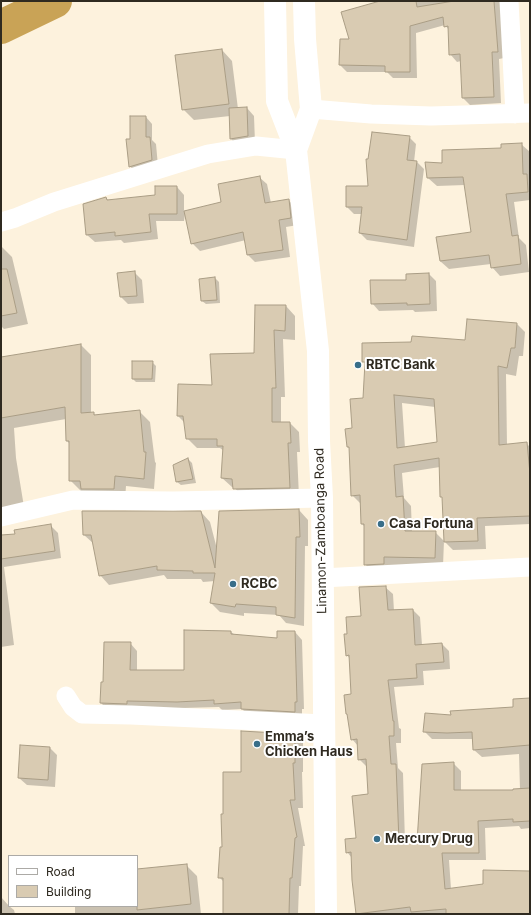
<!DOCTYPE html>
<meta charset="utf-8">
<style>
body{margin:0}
#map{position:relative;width:531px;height:915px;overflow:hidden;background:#fdf2dd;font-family:Inter,sans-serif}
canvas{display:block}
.frame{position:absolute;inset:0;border:2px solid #2f2a20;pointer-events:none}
.legend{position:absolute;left:8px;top:855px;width:130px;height:52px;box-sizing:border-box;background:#fff;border:1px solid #acaaa6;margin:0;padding:5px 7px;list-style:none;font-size:12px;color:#2f2a20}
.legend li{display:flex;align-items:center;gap:8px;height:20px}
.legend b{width:20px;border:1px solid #acaaa6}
</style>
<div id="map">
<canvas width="531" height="915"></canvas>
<div class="frame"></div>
<ul class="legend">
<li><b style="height:5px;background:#fff"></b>Road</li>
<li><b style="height:11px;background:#d9cbb2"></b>Building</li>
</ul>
</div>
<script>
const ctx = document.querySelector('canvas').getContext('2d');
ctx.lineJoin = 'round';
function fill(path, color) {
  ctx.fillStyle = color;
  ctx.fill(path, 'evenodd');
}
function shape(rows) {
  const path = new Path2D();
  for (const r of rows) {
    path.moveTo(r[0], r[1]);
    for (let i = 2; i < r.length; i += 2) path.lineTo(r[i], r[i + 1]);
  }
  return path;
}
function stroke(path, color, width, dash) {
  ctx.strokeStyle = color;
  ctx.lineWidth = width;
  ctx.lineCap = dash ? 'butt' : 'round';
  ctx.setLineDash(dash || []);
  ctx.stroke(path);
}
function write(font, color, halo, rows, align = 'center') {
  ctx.font = font + ' Inter,sans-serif';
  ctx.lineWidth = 4;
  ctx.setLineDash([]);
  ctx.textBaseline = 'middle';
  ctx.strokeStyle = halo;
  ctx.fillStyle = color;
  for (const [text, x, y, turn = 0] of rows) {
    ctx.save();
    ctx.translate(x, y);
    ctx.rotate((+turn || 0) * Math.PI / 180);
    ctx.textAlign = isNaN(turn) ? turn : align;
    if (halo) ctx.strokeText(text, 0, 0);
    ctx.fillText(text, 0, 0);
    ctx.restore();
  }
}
fill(shape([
 [383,1,502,1,504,58,499,59,501,103,470,105,463,98,461,61,457,62,450,54,449,30,445,25,416,33,417,78,393,78,387,72,347,72,340,65,351,40],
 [222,50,232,61,238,109,247,108,254,116,255,143,238,146,231,139,230,116,194,120,183,109],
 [146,117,152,124,152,140,156,144,158,166,136,173,130,166,131,140],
 [409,137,416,144,414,162,417,162,424,169,414,247,367,240,360,233,362,214,354,214,347,207,369,187],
 [521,144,530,152,530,200,514,202,519,238,526,245,529,272,500,276,492,267,491,264,449,269,440,261,472,233,465,185,437,186,428,178,443,165],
 [259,177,267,184,271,203,288,200,296,207,298,225,286,227,290,257,255,262,248,255,246,240,200,251,192,243,185,214,184,221,156,221,158,239,124,243,121,240,95,242,87,235,106,198,109,201,156,196,177,187,184,195,184,212,223,203],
 [1,246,12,257,28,324,4,329,1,326],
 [134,272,142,280,144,303,128,304,121,297,118,274],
 [429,274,436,281,437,311,415,312,413,310,379,311,372,303,407,281],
 [215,278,219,282,220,303,206,304,202,301],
 [286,306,295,316,295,340,283,339,285,397,281,397,281,423,290,423,299,432,300,452,297,452,299,497,243,498,234,487,232,487,222,478,224,451,220,448,197,448,187,438,185,423,178,416,213,386,255,354],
 [517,324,525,332,523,356,519,356,516,376,506,374,507,445,526,443,530,447,530,524,485,526,486,549,453,550,444,541,443,566,373,573,365,564,365,527,362,524,361,504,352,495,350,449,348,447,353,429,364,399,366,365,363,361,466,341],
 [402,403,435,407,438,443,405,448],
 [440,467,441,496,443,498,445,542,435,532,412,532,411,506,404,498,402,473],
 [81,345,91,355,91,413,93,413,96,416,139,411,150,422,155,462,156,463,154,489,126,486,125,500,81,491,70,480,70,444,67,441,66,419,14,428,16,458,25,513,1,517,1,358],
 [152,362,156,366,155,382,136,382,133,379],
 [188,459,192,463,196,483,181,485,177,482,174,465],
 [299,510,308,520,308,546,305,546,304,626,286,623,279,615,244,613,244,616,220,612,211,603,215,581,203,582,201,579,167,579,164,575,109,585,100,575,94,544,84,535,201,512,210,522,217,549],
 [50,525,58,533,61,558,4,567,14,645,1,647,1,535,16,535],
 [385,587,393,594,394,611,413,610,420,617,422,645,442,644,449,651,450,669,423,671,424,685,394,687,399,728,401,729,401,743,396,743,398,768,403,773,405,843,418,843,453,763,461,771,461,791,514,791,520,790,519,754,482,757,474,750,473,739,432,739,425,732,452,716,514,708,530,699,530,828,521,829,519,826,485,828,486,860,449,860,451,889,484,885,530,872,530,914,357,913,352,858,347,852,357,839,369,795,367,767,359,759,358,746,352,739,352,695,350,659,347,655,348,635],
 [231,632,235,635,278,639,278,632,295,632,302,640,304,709,302,709,302,718,249,716,242,709,222,710,219,707,108,710,101,703,104,683,130,643,137,651,137,671,185,671],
 [294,735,303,743,303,772,302,772,303,808,298,808,305,846,303,846,301,886,299,886,298,914,224,914,224,882,219,877,223,848,224,815,242,773],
 [50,748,57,755,55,787,27,785,19,778],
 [186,865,197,876,201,914,75,914,75,906,137,906,137,870],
 [1,897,9,906,14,910,15,914,1,914]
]), '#0003');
stroke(shape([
 [1,27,55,1]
]), '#c9a356', 34);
const building = shape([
 [380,1,416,1,417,7,454,1,494,1,498,52,492,52,494,97,462,98,460,54,449,55,448,26,444,27,443,17,410,26,410,72,385,72,385,66,339,65,340,39,349,39,341,12,380,1],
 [222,49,229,104,182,110,175,55,222,49],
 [247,107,248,136,230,139,229,108,247,107],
 [130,116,146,116,146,137,150,137,152,160,129,167,126,139,130,139,130,116],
 [372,132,410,136,407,160,417,161,407,240,359,233,362,207,346,207,346,186,368,186,366,159,368,159,372,132],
 [522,143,523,174,527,174,528,192,506,194,512,236,518,235,521,264,491,268,489,255,440,261,436,237,471,232,463,177,427,178,425,162,442,163,442,150,501,148,501,144,522,143],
 [260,176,265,203,289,199,291,218,279,220,283,250,247,255,243,232,191,244,184,211,221,202,218,184,260,176],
 [155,186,177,186,177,214,149,214,151,232,115,236,115,232,86,235,83,204,106,197,107,200,155,195,155,186],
 [1,269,7,269,17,313,1,316,1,269],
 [135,271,137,296,120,297,117,273,135,271],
 [429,273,430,304,407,305,407,303,371,304,370,280,406,280,406,274,429,273],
 [215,277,217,300,201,301,199,279,215,277],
 [255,305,286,305,285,331,274,330,276,388,272,388,272,422,290,422,291,443,288,443,290,488,233,489,232,479,221,478,223,446,217,446,217,439,186,439,183,416,177,416,178,384,212,385,210,354,254,353,255,305],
 [467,319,517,323,515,348,511,348,507,368,498,366,499,445,527,442,530,474,530,516,477,518,478,541,444,542,442,497,440,497,439,458,394,465,396,497,403,496,405,531,436,531,435,558,384,557,384,564,364,565,364,524,361,524,360,495,351,496,349,447,347,447,345,429,352,428,350,399,363,398,365,362,362,362,362,343,411,342,412,336,465,340,467,319],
 [394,395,434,399,437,442,397,448,394,395],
 [81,344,81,413,94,412,94,415,140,410,144,452,146,452,144,479,115,476,114,489,81,489,80,481,69,481,69,441,66,441,65,407,1,418,1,357,81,344],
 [132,361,153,361,152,379,132,379,132,361],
 [188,458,193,479,176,482,173,465,188,458],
 [299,509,300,537,296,537,295,618,276,615,276,607,236,604,235,607,210,603,215,573,193,573,193,571,157,570,157,566,99,576,91,535,83,535,82,511,201,511,215,568,219,511,299,509],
 [51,524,55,551,1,559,1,535,15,534,14,530,51,524],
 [386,586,388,610,413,609,415,645,442,643,444,662,416,664,417,678,388,680,393,721,394,721,394,736,389,736,391,764,396,764,399,842,417,842,422,764,454,762,454,790,513,790,513,789,530,788,530,821,513,822,513,819,478,821,479,853,442,853,445,889,483,884,483,870,530,871,530,914,446,914,446,909,411,912,410,907,356,914,352,880,351,852,346,853,345,839,356,838,352,796,368,794,366,759,358,760,357,739,351,740,347,714,346,714,344,695,351,694,349,655,346,656,344,634,347,634,346,617,361,616,359,587,386,586],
 [184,630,231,631,231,634,277,638,277,631,295,631,297,702,295,702,295,712,241,709,241,702,214,704,214,700,177,702,127,701,127,704,100,703,101,682,103,682,104,642,131,642,130,670,184,670,184,630],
 [530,698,530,745,473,750,472,732,447,733,423,732,425,713,451,715,450,711,513,707,513,699,530,698],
 [241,731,295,734,295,763,293,763,295,800,290,800,297,837,295,838,292,878,290,878,289,914,223,914,223,878,218,878,220,847,222,847,221,814,223,814,223,772,241,772,241,731],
 [20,745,50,747,48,780,18,778,20,745],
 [187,864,191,904,137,910,137,869,187,864]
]);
fill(building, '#d9cbb2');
stroke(building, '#aa9d85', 1);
stroke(shape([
 [509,1,515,114],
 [311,109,371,114,431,116,530,113],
 [1,222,15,218,54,202,208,154,256,146,296,150],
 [1,517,73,500,173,501,322,498],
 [322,578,530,567],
 [66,696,73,707,82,714,131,715,324,724]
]), '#fff', 19);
stroke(shape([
 [275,1,277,101,296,150,318,351,319,441,322,498,326,914],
 [296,150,311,109,305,39,304,1]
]), '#fff', 22);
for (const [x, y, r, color] of [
 [358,365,4,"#386e89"],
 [381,524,4,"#386e89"],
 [233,584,4,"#386e89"],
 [257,744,4,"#386e89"],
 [377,839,4,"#386e89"]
]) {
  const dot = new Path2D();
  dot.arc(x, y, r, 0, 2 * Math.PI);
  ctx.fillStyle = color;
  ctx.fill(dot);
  stroke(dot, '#fff', 1.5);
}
write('bold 13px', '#2f2a20', '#fff', [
 ["RBTC Bank",366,365],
 ["Casa Fortuna",389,524],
 ["RCBC",241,584],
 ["Emma’s",265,737],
 ["Chicken Haus",265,752],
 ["Mercury Drug",385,839]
], 'left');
write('13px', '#2f2a20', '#fff', [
 ["Linamon-Zamboanga Road",321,531,-91]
]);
</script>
